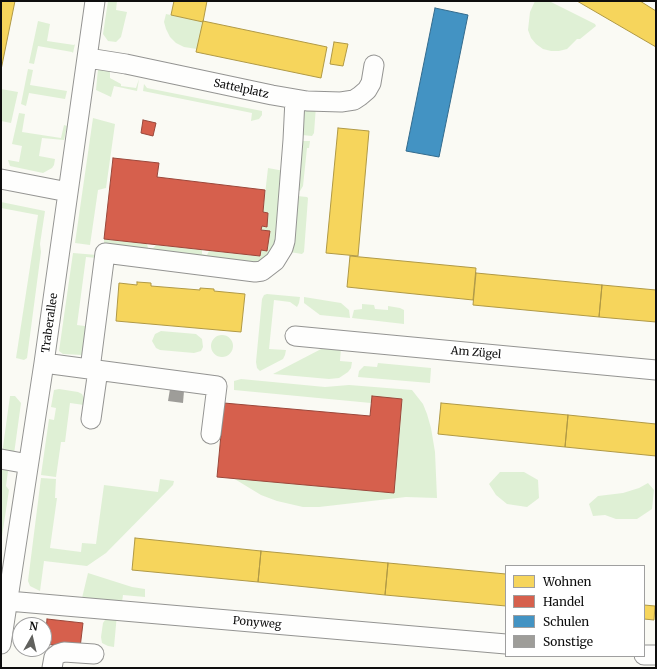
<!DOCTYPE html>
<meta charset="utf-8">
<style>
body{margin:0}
#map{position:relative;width:657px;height:669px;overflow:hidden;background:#fafaf4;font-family:Merriweather,serif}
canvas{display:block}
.frame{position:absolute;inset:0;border:2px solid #0e0e0e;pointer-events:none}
.legend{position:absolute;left:505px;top:565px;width:140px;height:92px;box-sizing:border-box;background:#fff;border:1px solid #9f9f9f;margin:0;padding:5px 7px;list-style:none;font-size:12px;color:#0e0e0e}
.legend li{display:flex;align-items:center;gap:8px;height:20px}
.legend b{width:20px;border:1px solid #9f9f9f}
.north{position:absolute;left:12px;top:617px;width:40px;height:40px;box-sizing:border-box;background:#fff;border:1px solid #9f9f9f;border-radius:50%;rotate:8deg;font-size:11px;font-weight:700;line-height:16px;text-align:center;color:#0e0e0e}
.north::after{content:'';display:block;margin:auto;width:14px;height:18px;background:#61615e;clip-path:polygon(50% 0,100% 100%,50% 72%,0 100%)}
</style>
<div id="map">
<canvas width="657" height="669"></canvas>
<div class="frame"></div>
<ul class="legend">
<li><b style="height:11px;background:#f6d55c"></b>Wohnen</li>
<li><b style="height:11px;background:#d6604d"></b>Handel</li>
<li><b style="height:11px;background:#4393c3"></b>Schulen</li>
<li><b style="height:11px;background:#9e9d99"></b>Sonstige</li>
</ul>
<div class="north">N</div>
</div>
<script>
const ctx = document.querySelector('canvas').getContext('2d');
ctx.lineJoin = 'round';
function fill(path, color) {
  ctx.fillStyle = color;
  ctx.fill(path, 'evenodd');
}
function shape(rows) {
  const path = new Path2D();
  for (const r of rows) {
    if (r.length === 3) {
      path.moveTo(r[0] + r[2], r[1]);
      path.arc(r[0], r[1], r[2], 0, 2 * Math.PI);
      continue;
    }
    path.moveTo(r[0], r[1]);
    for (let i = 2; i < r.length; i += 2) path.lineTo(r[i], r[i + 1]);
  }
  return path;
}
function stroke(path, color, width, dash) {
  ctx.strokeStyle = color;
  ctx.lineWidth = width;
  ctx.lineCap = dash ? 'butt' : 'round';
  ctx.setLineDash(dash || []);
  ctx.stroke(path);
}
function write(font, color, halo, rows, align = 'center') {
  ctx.font = font + ' Merriweather,serif';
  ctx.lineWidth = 4;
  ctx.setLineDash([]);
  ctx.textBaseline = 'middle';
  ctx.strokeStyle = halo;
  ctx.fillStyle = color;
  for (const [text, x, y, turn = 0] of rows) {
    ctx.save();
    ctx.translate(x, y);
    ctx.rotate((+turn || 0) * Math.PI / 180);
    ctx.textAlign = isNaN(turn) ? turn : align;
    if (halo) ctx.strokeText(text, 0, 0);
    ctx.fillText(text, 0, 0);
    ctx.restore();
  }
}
fill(shape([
 [108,1,117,1,116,10,127,12,121,37,116,42,108,41,103,34],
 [535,1,549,1,595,24,596,26,580,39,577,39,567,49,559,51,551,51,543,49,536,44,531,38,528,30,530,12],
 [166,14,203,22,197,49,184,47,176,43,170,37,166,29,164,22],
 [38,21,50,24,47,41,74,45,75,44,73,53,72,52,38,46,34,64,29,63],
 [28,69,33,70,30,85,67,91,65,99,29,93,26,106,21,104],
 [98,69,110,69,110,78,121,84,121,86,136,88,139,79,137,91,114,86,111,97,96,90],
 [144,84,147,88,262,111,262,115,259,119,251,121,252,113,143,91],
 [1,89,18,92,11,123,1,121],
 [316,106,314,133,312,136,302,135,303,109],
 [19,113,25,114,22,132,61,138,64,125,67,126,64,140,42,138,39,156,55,159,54,165,52,168,43,173,10,166,8,160,19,162,22,146,12,144],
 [93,118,115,124,106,188,98,190,90,245,75,243],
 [301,141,310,141,309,148,307,148,303,186,300,191,298,190],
 [268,168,284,171,277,250,257,263,104,247,104,239,147,244,148,248,153,248,156,245,202,250,202,254,207,255,209,251,260,256,261,250,267,251,269,231,261,230,262,226,267,227,268,213,263,212],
 [297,196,307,197,308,198,304,252,302,254,290,252],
 [1,202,45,211,40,244,41,252,27,358,24,360,16,358,38,215,1,208],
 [73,253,97,255,97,258,86,257,77,325,92,327,82,355,63,354,59,351],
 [267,294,300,297,299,303,297,307,290,302,274,300,269,349,286,350,285,355,283,359,260,371,257,368,256,362,262,299,264,295],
 [304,297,341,303,349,310,350,318,320,315,304,303],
 [362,304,374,305,375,309,388,310,388,306,400,308,404,310,404,324,352,318,354,310,362,309],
 [161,331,196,334,202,339,203,347,201,351,194,353,160,350,156,348,152,341,155,334],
 [222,346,11],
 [325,347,341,348,340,361,352,362,351,368,348,372,339,378,329,379,273,374],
 [378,363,431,368,430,383,358,377,359,371,364,366,377,367],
 [241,379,325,387,349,385,412,390,423,404,427,414,431,428,435,452,437,498,406,497,319,507,303,507,277,501,261,495,233,478,393,493,402,399,371,403,234,390,234,381],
 [59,389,78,392,82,394,84,398,84,405,70,403,65,442,61,442,56,477,41,475,49,419,54,420,56,408,51,407,54,390],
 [10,396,15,396,21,403,14,454,2,454],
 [1,465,4,465,8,471,6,486,9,490,1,543],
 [500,472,524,472,538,480,539,498,527,507,507,504,496,495,489,484],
 [41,478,56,479,55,498,57,498,50,548,81,552,82,543,96,544,104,485,158,492,160,479,174,481,173,485,106,553,87,566,44,561,40,591,30,586,28,581],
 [648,483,654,490,652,509,637,519,616,519,605,515,593,516,589,504,598,496,623,493,639,488],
 [88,573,132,587,145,589,145,597,123,595,122,602,82,598],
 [117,614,114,647,108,646,102,643,101,637,103,623,107,617]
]), '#dff0d5');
const homes = shape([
 [1,1,15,1,1,70,1,1],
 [174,1,207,1,203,22,171,15,174,1],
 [577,1,640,1,656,11,656,47,577,1],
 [203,21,327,47,321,78,196,52,203,21],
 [334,42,348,44,343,66,330,64,334,42],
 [338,128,369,131,358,256,326,253,338,128],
 [350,256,476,268,473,300,347,287,350,256],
 [476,273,602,285,599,317,473,305,476,273],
 [137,282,151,283,151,286,200,290,200,288,214,289,214,291,245,294,241,332,116,321,119,283,137,285,137,282],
 [602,285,656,290,656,322,599,317,602,285],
 [441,403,568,415,565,447,438,434,441,403],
 [568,415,656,424,656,456,565,447,568,415],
 [135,538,261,551,258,582,132,570,135,538],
 [261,551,388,563,385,595,258,582,261,551],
 [388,563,506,574,506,606,385,595,388,563],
 [644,605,655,606,654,620,644,619,644,605]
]);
fill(homes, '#f6d55c');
stroke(homes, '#b09945', 1);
const shops = shape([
 [143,120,156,123,153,136,141,133,143,120],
 [113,158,159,163,157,177,265,190,263,212,268,213,267,227,262,226,261,230,270,231,267,251,261,250,260,256,104,239,113,158],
 [372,396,402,399,394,493,217,477,224,403,370,416,372,396],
 [47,619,83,623,80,648,45,644,47,619]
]);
fill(shops, '#d6604d');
stroke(shops, '#9a473a', 1);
const schools = shape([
 [435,8,468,15,439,157,406,151,435,8]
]);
fill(schools, '#4393c3');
stroke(schools, '#336b8d', 1);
fill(shape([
 [170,389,184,391,183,403,168,401]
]), '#9e9d99');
const minor = shape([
 [88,58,126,64,272,95,307,101,341,102,354,100,360,96,367,90,371,83,374,65],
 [1,179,68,192],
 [295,336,656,370],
 [44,363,217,386,211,434],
 [90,369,105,253,255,272,262,271,275,261,283,248,285,241,293,140,295,99],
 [91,419,98,370],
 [1,459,28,464],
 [8,601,506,644],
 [1,644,44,363,95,1],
 [644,655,656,655],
 [52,668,54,657,58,654,64,652,94,654]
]);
stroke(minor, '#949492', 21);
stroke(minor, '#fefefd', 19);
write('11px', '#0e0e0e', '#fff', [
 ["Sattelplatz",241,89,12],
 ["Traberallee",50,323,-82],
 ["Am Zügel",476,353,5],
 ["Ponyweg",257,623,5]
]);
</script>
